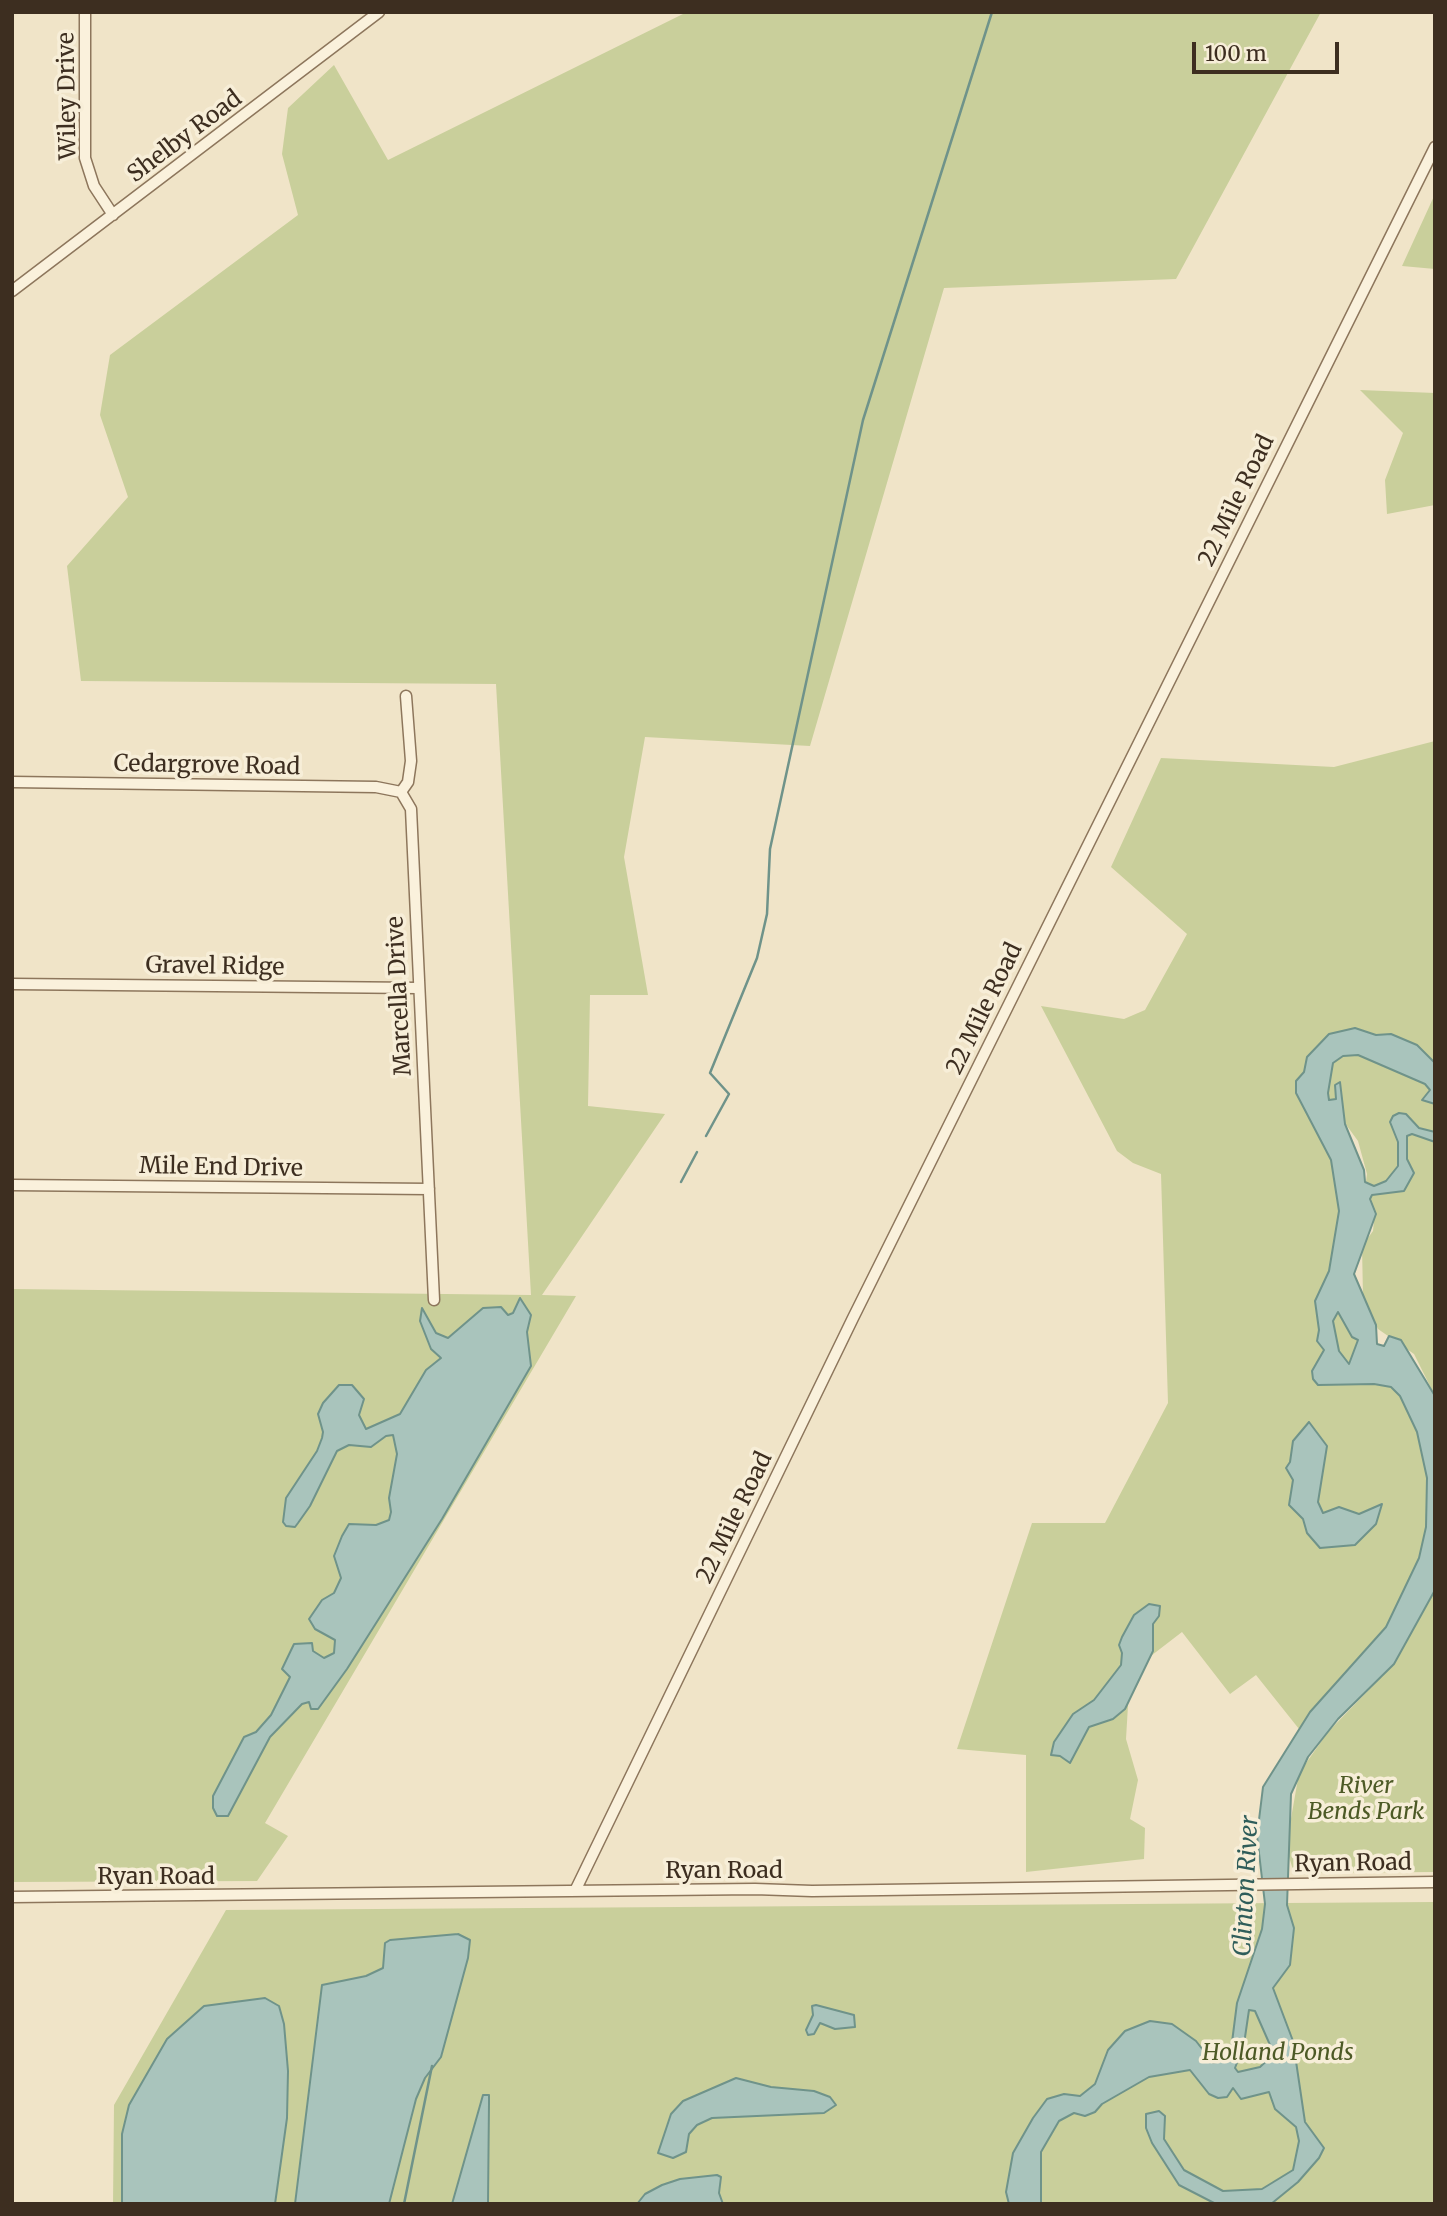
<!DOCTYPE html>
<style>
body{margin:0}
#map{position:relative;width:1447px;height:2216px;overflow:hidden;background:#f0e4c8;font-family:Merriweather,serif}
canvas{display:block}
.frame{position:absolute;inset:0;border:14px solid #3d2e20;pointer-events:none}
.scale{position:absolute;left:1192px;top:42px;width:147px;height:32px;box-sizing:border-box;border:4px solid #3d2e20;border-top:0;padding-left:9px;font-size:21px;line-height:24px;white-space:nowrap;color:#3d2e20;-webkit-text-stroke:5px #f7eed8;paint-order:stroke}
</style>
<div id="map">
<canvas width="1447" height="2216"></canvas>
<div class="frame"></div>
<div class="scale">100 m</div>
</div>
<script>
const ctx = document.querySelector('canvas').getContext('2d');
ctx.lineJoin = 'round';
function fill(path, color) {
  ctx.fillStyle = color;
  ctx.fill(path, 'evenodd');
}
function shape(rows) {
  const path = new Path2D();
  for (const r of rows) {
    path.moveTo(r[0], r[1]);
    for (let i = 2; i < r.length; i += 2) path.lineTo(r[i], r[i + 1]);
  }
  return path;
}
function stroke(path, color, width, dash) {
  ctx.strokeStyle = color;
  ctx.lineWidth = width;
  ctx.lineCap = dash ? 'butt' : 'round';
  ctx.setLineDash(dash || []);
  ctx.stroke(path);
}
function write(font, color, halo, rows, align = 'center') {
  ctx.font = font + ' Merriweather,serif';
  ctx.lineWidth = 7;
  ctx.setLineDash([]);
  ctx.textBaseline = 'middle';
  ctx.strokeStyle = halo;
  ctx.fillStyle = color;
  for (const [text, x, y, turn = 0] of rows) {
    ctx.save();
    ctx.translate(x, y);
    ctx.rotate((+turn || 0) * Math.PI / 180);
    ctx.textAlign = isNaN(turn) ? turn : align;
    if (halo) ctx.strokeText(text, 0, 0);
    ctx.fillText(text, 0, 0);
    ctx.restore();
  }
}
fill(shape([
 [687,12,1321,12,1176,279,944,288,810,746,645,737,624,857,648,995,590,995,588,1106,665,1114,542,1295,576,1296,265,1823,288,1836,257,1881,12,1882,12,1289,531,1295,496,684,81,681,67,566,128,497,100,415,110,355,298,215,282,154,288,108,334,65,388,160],
 [1435,194,1435,269,1402,266],
 [1360,390,1435,393,1435,505,1387,514,1385,480,1403,433],
 [1435,741,1435,1396,1414,1354,1378,1329,1363,1297,1362,1246,1373,1231,1375,1210,1364,1198,1348,1302,1430,1426,1435,1549,1396,1635,1307,1739,1256,1675,1230,1694,1182,1632,1130,1672,1126,1739,1138,1780,1130,1819,1145,1828,1144,1859,1026,1872,1026,1755,957,1749,1032,1523,1105,1523,1168,1403,1161,1174,1133,1163,1117,1151,1041,1006,1124,1019,1145,1010,1187,934,1111,867,1161,758,1334,767],
 [1320,1089,1358,1141,1367,1174,1364,1196],
 [1435,1591,1435,1872,1294,1873,1286,1847,1299,1773,1328,1732,1392,1666],
 [1435,1902,1435,2204,113,2204,114,2105,226,1910]
]), '#c9cf9b');
const water = shape([
 [1355,1028,1376,1035,1391,1034,1417,1045,1435,1063,1435,1104,1422,1100,1430,1090,1425,1084,1358,1055,1343,1056,1333,1063,1328,1093,1329,1100,1336,1099,1335,1085,1340,1082,1345,1124,1364,1170,1365,1182,1374,1186,1386,1181,1398,1166,1398,1142,1390,1122,1393,1116,1399,1113,1406,1114,1419,1128,1435,1132,1435,1142,1412,1134,1407,1136,1407,1159,1414,1173,1404,1191,1372,1195,1370,1199,1376,1214,1354,1274,1376,1325,1377,1344,1384,1346,1389,1336,1401,1340,1435,1396,1435,1590,1394,1664,1338,1719,1308,1757,1291,1794,1287,1905,1294,1928,1290,1965,1273,1988,1293,2041,1305,2122,1324,2148,1319,2158,1298,2182,1271,2204,1216,2204,1179,2185,1152,2143,1146,2128,1146,2114,1159,2111,1165,2116,1164,2139,1184,2170,1223,2191,1262,2189,1293,2170,1299,2141,1296,2127,1275,2109,1269,2092,1241,2099,1233,2088,1227,2097,1218,2098,1209,2094,1190,2070,1149,2077,1102,2104,1095,2112,1085,2116,1074,2113,1059,2121,1041,2152,1041,2204,1009,2204,1006,2192,1013,2153,1033,2118,1047,2099,1064,2094,1080,2096,1095,2084,1108,2050,1125,2031,1150,2021,1172,2024,1196,2041,1213,2063,1225,2060,1231,2050,1237,2003,1262,1929,1265,1904,1257,1836,1263,1787,1310,1712,1386,1627,1419,1558,1426,1527,1427,1478,1417,1432,1400,1396,1391,1387,1374,1384,1318,1385,1313,1379,1312,1371,1324,1350,1317,1341,1319,1330,1315,1301,1329,1271,1339,1211,1331,1160,1296,1093,1296,1081,1304,1072,1307,1057,1329,1034,1355,1028],
 [1338,1312,1352,1337,1358,1340,1349,1364,1339,1351,1333,1321,1338,1312],
 [1249,2010,1255,2011,1274,2054,1260,2067,1238,2072,1235,2068,1244,2044,1249,2010],
 [520,1298,531,1315,527,1332,531,1366,442,1519,347,1669,318,1709,311,1709,309,1702,302,1704,270,1737,228,1816,217,1816,213,1808,213,1796,244,1737,256,1732,271,1715,290,1677,282,1669,294,1644,312,1643,313,1651,324,1658,334,1653,335,1640,315,1629,309,1619,322,1600,334,1593,341,1578,334,1556,342,1536,349,1524,376,1525,389,1520,391,1512,389,1498,397,1454,393,1435,386,1436,371,1447,349,1445,337,1451,310,1506,298,1523,295,1527,286,1526,283,1522,286,1498,317,1451,322,1438,323,1432,318,1414,323,1403,339,1385,352,1385,364,1399,359,1415,366,1429,400,1414,426,1370,441,1358,431,1349,420,1321,422,1308,436,1333,448,1338,483,1308,501,1307,508,1315,513,1313,520,1298],
 [1309,1422,1327,1446,1318,1502,1323,1513,1339,1507,1359,1514,1382,1504,1376,1524,1355,1545,1320,1548,1307,1533,1303,1519,1289,1505,1293,1480,1286,1468,1290,1462,1293,1441,1309,1422],
 [1149,1604,1160,1606,1159,1616,1153,1624,1153,1651,1125,1709,1113,1719,1089,1727,1070,1763,1060,1756,1051,1755,1054,1742,1073,1714,1094,1700,1121,1665,1122,1653,1119,1645,1122,1637,1134,1615,1149,1604],
 [458,1934,470,1940,468,1958,441,2057,425,2078,416,2099,389,2204,295,2204,322,1985,366,1976,383,1968,385,1943,390,1940,458,1934],
 [265,1998,279,2006,284,2024,288,2071,287,2118,275,2204,122,2204,122,2134,129,2105,167,2039,204,2006,265,1998],
 [816,2005,854,2015,855,2027,835,2029,820,2023,814,2034,808,2035,806,2030,813,2015,812,2006,816,2005],
 [736,2078,771,2087,814,2091,830,2097,836,2105,824,2113,712,2118,697,2125,689,2134,686,2152,673,2158,658,2153,671,2114,683,2101,736,2078],
 [483,2095,489,2095,489,2102,488,2204,452,2204,483,2095],
 [717,2175,721,2177,719,2193,723,2204,637,2204,645,2194,662,2185,680,2179,717,2175]
]);
fill(water, '#a9c4bc');
stroke(water, '#6f938a', 2);
stroke(shape([
 [706,1136,729,1094,710,1073,757,958,767,914,770,849,863,420,992,12],
 [681,1182,697,1152],
 [404,2204,432,2066]
]), '#6f938a', 2.5);
const minor = shape([
 [85,12,85,158,94,186,113,215],
 [12,291,379,12],
 [12,782,376,787,401,792],
 [401,792,411,809,434,1300],
 [401,792,408,782,411,761,406,696],
 [12,984,418,988],
 [12,1185,429,1189],
 [575,1891,853,1318,1435,147],
 [12,1897,755,1889,812,1891,1435,1882]
]);
stroke(minor, '#8d765c', 13);
stroke(minor, '#faf1dc', 10);
write('23px', '#3d2e20', '#f7eed8', [
 ["Wiley Drive",68,96,-91],
 ["Shelby Road",185,137,-37],
 ["22 Mile Road",1237,501,-64],
 ["Cedargrove Road",207,766,1],
 ["Gravel Ridge",215,967,1],
 ["Marcella Drive",400,996,-93],
 ["22 Mile Road",985,1009,-64],
 ["Mile End Drive",221,1168,1],
 ["22 Mile Road",735,1518,-64],
 ["Ryan Road",1353,1864,-1],
 ["Ryan Road",724,1871],
 ["Ryan Road",156,1877]
]);
write('italic 23px', '#4d5a26', '#f7eed8', [
 ["River",1366,1786],
 ["Bends Park",1366,1812],
 ["Holland Ponds",1278,2053]
]);
write('italic 24px', '#2f5d5a', '#f7eed8', [
 ["Clinton River",1247,1886,-87]
]);
</script>
